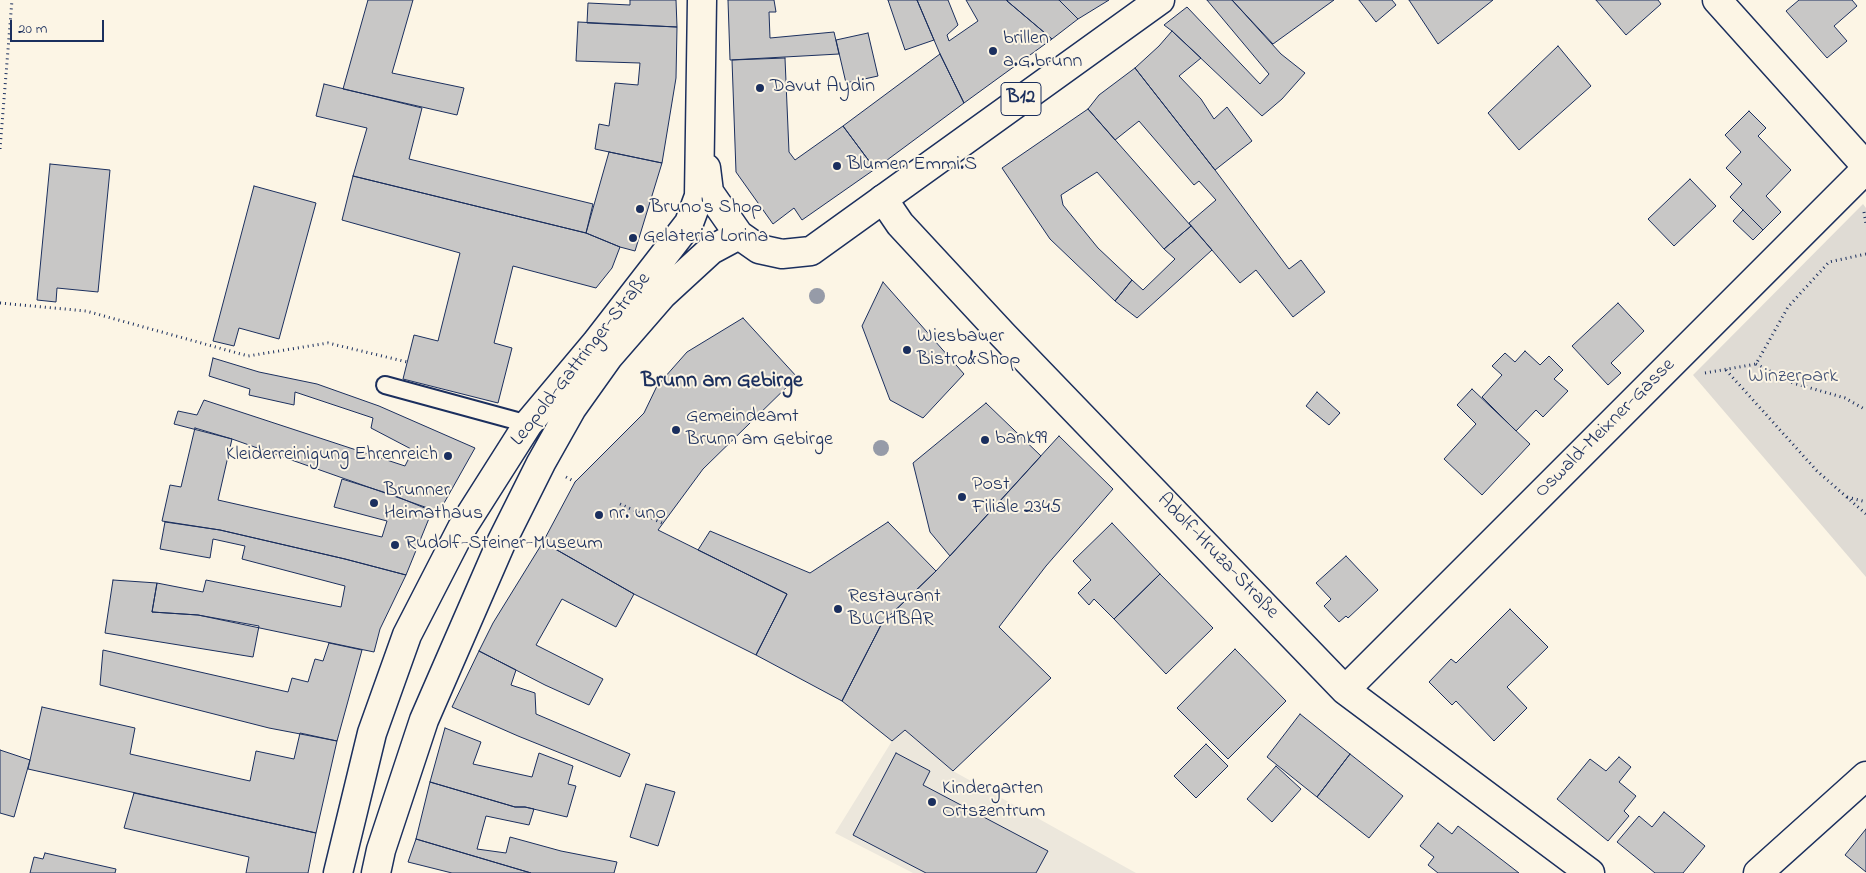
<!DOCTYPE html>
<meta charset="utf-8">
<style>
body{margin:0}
#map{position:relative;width:1866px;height:873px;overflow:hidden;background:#fcf5e5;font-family:"Indie Flower",sans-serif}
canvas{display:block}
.scale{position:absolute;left:10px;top:20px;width:94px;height:22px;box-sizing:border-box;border:2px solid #1b2f5e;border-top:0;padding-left:6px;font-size:15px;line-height:18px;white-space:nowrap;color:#1b2f5e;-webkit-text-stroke:4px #fcf5e5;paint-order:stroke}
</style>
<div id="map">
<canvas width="1866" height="873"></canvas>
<div class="scale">20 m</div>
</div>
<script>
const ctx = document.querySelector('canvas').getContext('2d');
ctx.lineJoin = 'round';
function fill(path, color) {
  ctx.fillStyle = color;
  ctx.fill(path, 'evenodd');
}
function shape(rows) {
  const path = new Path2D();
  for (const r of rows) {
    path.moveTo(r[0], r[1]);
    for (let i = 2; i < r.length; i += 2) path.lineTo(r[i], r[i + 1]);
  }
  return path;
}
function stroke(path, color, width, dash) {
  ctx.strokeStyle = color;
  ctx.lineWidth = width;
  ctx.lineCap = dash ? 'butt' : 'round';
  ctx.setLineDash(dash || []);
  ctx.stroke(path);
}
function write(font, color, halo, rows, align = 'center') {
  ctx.font = font + ' "Indie Flower",sans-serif';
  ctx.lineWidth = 4;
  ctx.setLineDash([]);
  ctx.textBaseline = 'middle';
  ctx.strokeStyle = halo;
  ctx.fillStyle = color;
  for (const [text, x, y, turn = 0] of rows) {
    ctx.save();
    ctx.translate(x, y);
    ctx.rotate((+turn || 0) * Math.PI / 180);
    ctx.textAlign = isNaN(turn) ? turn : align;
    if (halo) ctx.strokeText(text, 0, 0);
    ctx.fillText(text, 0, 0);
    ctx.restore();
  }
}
fill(shape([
 [905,730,953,771,1136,873,913,873,835,833,892,741]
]), '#ece7dc');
fill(shape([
 [1863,204,1866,208,1866,577,1693,375]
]), '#dfdbd4');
const building = shape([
 [368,0,413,0,392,73,464,88,457,115,343,89,368,0],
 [630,0,676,0,677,27,587,23,588,3,630,5,630,0],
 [728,0,774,0,776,12,769,12,770,38,834,32,839,54,730,60,728,0],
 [888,0,917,0,934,40,905,50,888,0],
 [917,0,948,0,958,25,947,35,949,41,978,21,966,0,1006,0,1052,39,964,103,940,54,917,0],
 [1008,0,1059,0,1078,19,1052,39,1007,1,1008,0],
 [1059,0,1109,0,1078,19,1059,0],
 [1207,0,1232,0,1281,54,1305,73,1282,99,1262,116,1172,31,1164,25,1187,7,1260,84,1269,74,1207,0],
 [1232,0,1334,0,1273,44,1232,0],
 [1359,0,1392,0,1396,5,1376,22,1359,0],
 [1409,0,1493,0,1438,44,1409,0],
 [1596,0,1658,0,1661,4,1626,35,1596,0],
 [1799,0,1852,0,1857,6,1834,26,1847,41,1827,58,1786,11,1799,0],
 [578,22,677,27,676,78,662,163,595,149,599,124,609,126,615,83,638,85,640,63,576,61,578,22],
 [1172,31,1201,58,1179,76,1201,99,1214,119,1227,107,1252,141,1215,170,1135,68,1159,46,1172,31],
 [868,33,878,76,846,83,836,40,868,33],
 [1558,46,1591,86,1519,150,1488,113,1558,46],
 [940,54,964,103,875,169,843,126,940,54],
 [785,58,789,152,795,160,843,126,875,169,802,220,794,208,773,224,736,172,732,60,785,58],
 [1135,68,1215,170,1289,269,1301,260,1325,292,1293,317,1256,270,1240,283,1189,223,1216,200,1199,181,1194,185,1139,121,1115,140,1088,109,1099,95,1135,68],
 [324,84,422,108,409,159,593,204,586,233,353,176,367,128,316,116,324,84],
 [1088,109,1191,226,1164,249,1097,172,1061,195,1063,205,1098,248,1132,280,1115,301,1050,239,1002,168,1088,109],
 [1749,111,1766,128,1758,136,1791,170,1766,196,1781,212,1763,230,1730,197,1742,184,1726,168,1741,152,1725,135,1749,111],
 [609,152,662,163,635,251,620,247,586,233,609,152],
 [50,164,110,170,98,292,57,288,56,302,37,300,50,164],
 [353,176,586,233,620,247,612,268,596,288,513,266,494,343,512,348,498,403,403,379,414,335,438,341,460,253,342,220,353,176],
 [1690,179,1716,206,1674,246,1648,219,1690,179],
 [254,186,316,203,279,339,239,328,234,346,213,341,254,186],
 [1743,210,1763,230,1753,240,1733,221,1743,210],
 [1191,226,1212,250,1137,318,1115,301,1132,280,1143,290,1175,259,1164,249,1191,226],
 [883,282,964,374,923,418,890,400,862,326,883,282],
 [1618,303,1644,331,1611,363,1621,373,1608,385,1572,346,1618,303],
 [743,318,797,377,703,469,658,530,787,594,756,655,634,594,543,542,575,482,644,413,657,386,687,352,743,318],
 [1525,351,1540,365,1549,356,1563,370,1554,379,1568,391,1543,417,1536,410,1516,431,1482,397,1502,375,1492,366,1505,353,1515,362,1525,351],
 [213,358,259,372,317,384,379,406,475,448,439,512,232,439,174,424,178,411,197,415,204,400,405,466,413,450,371,428,373,418,295,392,294,405,249,395,250,389,209,376,213,358],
 [1472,389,1530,444,1482,495,1444,459,1476,424,1457,405,1472,389],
 [1317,392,1340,413,1329,425,1306,406,1317,392],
 [986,403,1041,456,950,556,930,532,913,463,986,403],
 [195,428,232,439,218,500,382,537,387,521,334,507,342,479,393,495,432,511,406,575,345,559,220,530,162,521,170,485,181,487,195,428],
 [1059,436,1113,489,1046,566,999,627,1051,678,953,771,905,730,892,741,842,701,882,623,936,571,1059,436],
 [165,522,220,530,345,559,406,575,380,629,374,652,198,615,152,612,157,583,203,592,206,580,341,607,345,586,242,559,245,546,213,539,210,558,160,549,165,522],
 [888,522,936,571,882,623,842,701,756,655,787,594,698,550,710,531,810,573,888,522],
 [1112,523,1160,574,1114,619,1094,599,1089,605,1078,593,1091,580,1073,561,1112,523],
 [543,542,634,594,616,627,562,599,536,645,603,679,589,705,545,685,479,651,493,623,543,542],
 [1346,556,1378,590,1348,618,1346,616,1339,622,1324,606,1331,599,1316,583,1346,556],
 [1160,574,1213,628,1166,674,1114,619,1160,574],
 [113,580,157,583,152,612,198,615,259,626,253,657,105,633,113,580],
 [1510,609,1548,647,1507,687,1527,708,1494,741,1456,701,1452,705,1429,682,1451,659,1456,663,1510,609],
 [329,643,362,650,337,741,269,728,100,685,103,650,288,692,292,678,308,682,315,659,323,661,329,643],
 [1235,649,1286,701,1228,759,1177,708,1235,649],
 [479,651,516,670,511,685,535,693,536,714,630,754,620,777,518,736,452,707,479,651],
 [42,707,135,728,130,754,250,781,256,751,294,759,300,733,337,741,316,833,28,769,42,707],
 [1300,714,1350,754,1317,797,1267,757,1300,714],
 [445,728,481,742,473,764,532,777,539,753,573,766,568,784,576,786,567,817,525,807,515,807,430,782,445,728],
 [1206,744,1228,766,1196,798,1174,776,1206,744],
 [0,750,30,760,14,817,0,813,0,750],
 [896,753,930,771,923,785,1048,851,1036,873,926,873,853,835,896,753],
 [1350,754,1403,796,1369,838,1317,797,1350,754],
 [1619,757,1631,767,1619,782,1636,796,1624,811,1629,816,1608,841,1557,799,1590,759,1606,771,1619,757],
 [1276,766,1301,789,1272,822,1247,799,1276,766],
 [430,782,515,807,525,807,534,809,529,825,486,816,477,849,506,853,510,837,561,851,617,862,614,873,531,873,416,839,430,782],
 [646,784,675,792,658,846,630,837,646,784],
 [134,793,316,833,308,873,246,873,249,857,124,828,134,793],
 [1664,812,1705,846,1683,873,1655,873,1617,842,1639,816,1652,827,1664,812],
 [1438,823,1452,834,1458,826,1519,873,1438,873,1428,865,1434,857,1420,846,1438,823],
 [1866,829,1866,872,1845,855,1866,829],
 [416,839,531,873,452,873,408,862,416,839],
 [45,853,116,869,115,873,30,873,34,857,43,859,45,853]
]);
fill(building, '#c8c7c6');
stroke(building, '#1b2f5e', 1);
const service = shape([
 [385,385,528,424]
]);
const minor = shape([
 [1717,0,1866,166],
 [883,199,900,224,1003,335,1345,690,1590,873],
 [1345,690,1866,169],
 [1758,873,1866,776]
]);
const primary = shape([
 [706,168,709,192,739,235,759,249,782,254,811,251,1160,0],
 [338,873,372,733,407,635,462,528,528,424,596,343,689,223,699,196,702,0],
 [376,873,381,850,424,720,501,543,541,463,572,408,609,356,662,295,711,250,739,235]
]);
stroke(service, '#1b2f5e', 20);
stroke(minor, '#1b2f5e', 31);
stroke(primary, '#1b2f5e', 31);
stroke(shape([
 [0,149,12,0],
 [1864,212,1866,224],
 [0,303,86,311,248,356,328,343,407,362],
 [1756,364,1793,383,1845,398,1866,410],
 [1726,370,1817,471,1866,514],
 [1705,373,1756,364,1788,307,1829,262,1866,254],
 [566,477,575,482],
 [1847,497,1866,502],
 [620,504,662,523]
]), '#1b2f5e', 3, [1, 4]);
stroke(service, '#fcf5e5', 16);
stroke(minor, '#fcf5e5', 28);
stroke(primary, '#fcf5e5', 28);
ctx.fillStyle = '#969ba8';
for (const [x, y] of [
 [817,296],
 [881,448]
]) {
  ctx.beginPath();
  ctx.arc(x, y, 8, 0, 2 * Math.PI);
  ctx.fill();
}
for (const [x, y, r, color] of [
 [993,51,5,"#1b2f5e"],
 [760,88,5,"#1b2f5e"],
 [837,166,5,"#1b2f5e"],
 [640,209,5,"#1b2f5e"],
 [633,238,5,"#1b2f5e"],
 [907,350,5,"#1b2f5e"],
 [676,430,5,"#1b2f5e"],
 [985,440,5,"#1b2f5e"],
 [448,456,5,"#1b2f5e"],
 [962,497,5,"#1b2f5e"],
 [374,503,5,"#1b2f5e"],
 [599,515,5,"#1b2f5e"],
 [395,545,5,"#1b2f5e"],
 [838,609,5,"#1b2f5e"],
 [932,802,5,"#1b2f5e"]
]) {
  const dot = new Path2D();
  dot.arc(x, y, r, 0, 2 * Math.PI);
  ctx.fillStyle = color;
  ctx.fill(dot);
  stroke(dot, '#fcf5e5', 2);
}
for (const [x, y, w] of [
 [1021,99,40]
]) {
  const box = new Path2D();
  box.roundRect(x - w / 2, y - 16.5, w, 33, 4);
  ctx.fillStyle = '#fcf5e5';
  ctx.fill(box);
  stroke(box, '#1b2f5e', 1);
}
write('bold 19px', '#1b2f5e', null, [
 ["B12",1021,99]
]);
write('20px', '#1b2f5e', '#fcf5e5', [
 ["brillen",1003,40],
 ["a.G.brunn",1003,63],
 ["Davut Aydin",770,88],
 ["Blumen Emmi.S",847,166],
 ["Bruno's Shop",650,209],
 ["Gelateria Lorina",643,238],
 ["Wiesbauer",917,338],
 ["Bistro&Shop",917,361],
 ["Gemeindeamt",686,418],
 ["Brunn am Gebirge",686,441],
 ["bank99",995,440],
 ["Kleiderreinigung Ehrenreich",438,456,"right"],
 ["Post",972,486],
 ["Filiale 2345",972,509],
 ["Brunner",384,492],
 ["Heimathaus",384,515],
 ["nr. uno",609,515],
 ["Rudolf-Steiner-Museum",405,545],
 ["Restaurant",848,598],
 ["BUCHBAR",848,621],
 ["Kindergarten",942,790],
 ["Ortszentrum",942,813]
], 'left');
write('20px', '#1b2f5e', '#fcf5e5', [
 ["Leopold-Gattringer-Straße",582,360,-52],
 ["Oswald-Meixner-Gasse",1606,429,-45],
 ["Adolf-Hruza-Straße",1217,557,46]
]);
write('20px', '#425176', '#fcf5e5', [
 ["Winzerpark",1793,378]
]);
write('bold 22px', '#1b2f5e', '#fcf5e5', [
 ["Brunn am Gebirge",722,382]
]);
</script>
